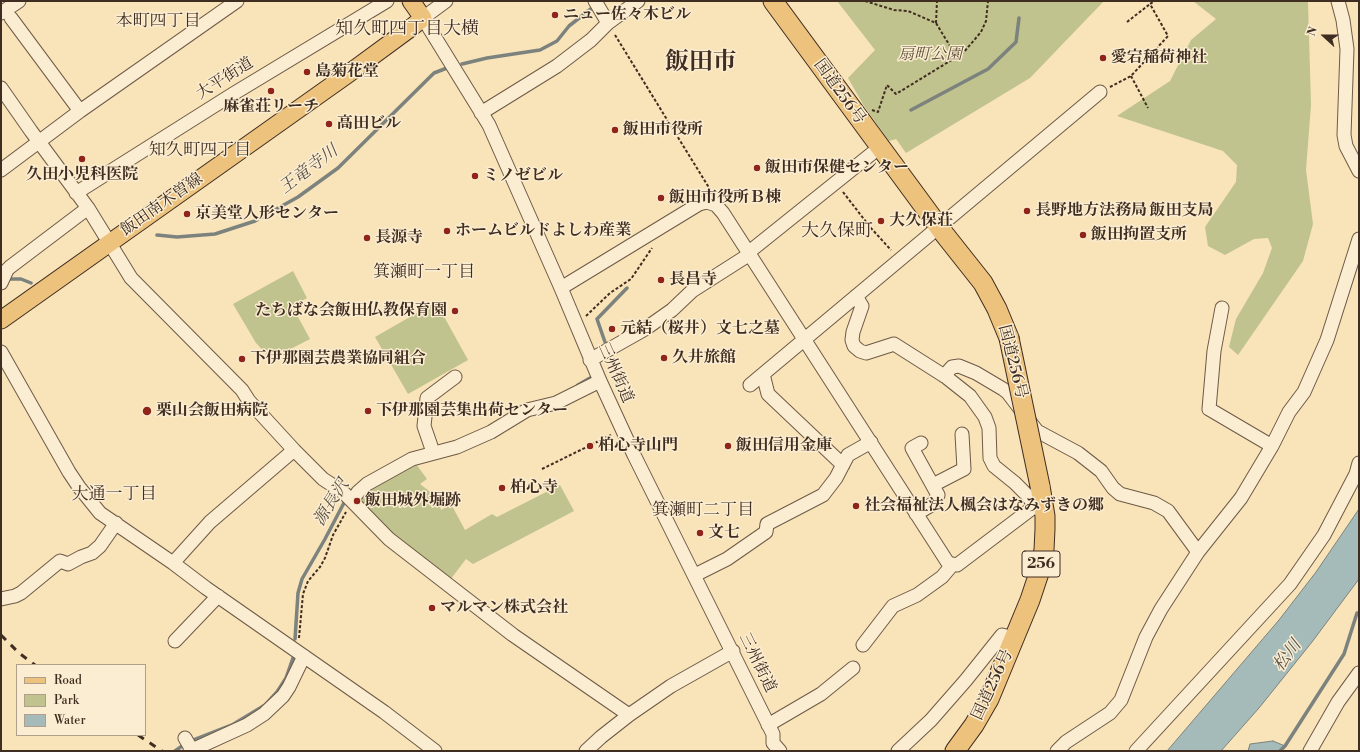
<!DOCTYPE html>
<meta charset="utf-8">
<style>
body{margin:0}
#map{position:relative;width:1360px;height:752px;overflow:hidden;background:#f9e3b8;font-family:"Libre Bodoni",serif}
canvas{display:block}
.frame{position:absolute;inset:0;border:2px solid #402d21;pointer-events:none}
.legend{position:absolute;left:16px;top:664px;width:130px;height:72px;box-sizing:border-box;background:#fbedd1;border:1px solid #b0a08b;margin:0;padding:5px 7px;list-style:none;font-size:12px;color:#402d21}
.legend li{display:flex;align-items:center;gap:8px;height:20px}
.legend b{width:20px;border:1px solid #b0a08b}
.north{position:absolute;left:1304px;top:16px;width:40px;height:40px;-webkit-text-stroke:3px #fbedd1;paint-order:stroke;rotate:291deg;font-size:11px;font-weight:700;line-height:16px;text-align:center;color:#402d21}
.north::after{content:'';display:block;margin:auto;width:14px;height:18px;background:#402d21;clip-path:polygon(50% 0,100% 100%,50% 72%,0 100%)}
</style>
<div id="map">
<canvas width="1360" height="752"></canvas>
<div class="frame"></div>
<ul class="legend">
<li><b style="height:5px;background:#ecc27c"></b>Road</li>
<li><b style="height:11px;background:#c0c38d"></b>Park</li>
<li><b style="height:11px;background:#a4bbba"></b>Water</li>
</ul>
<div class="north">N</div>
</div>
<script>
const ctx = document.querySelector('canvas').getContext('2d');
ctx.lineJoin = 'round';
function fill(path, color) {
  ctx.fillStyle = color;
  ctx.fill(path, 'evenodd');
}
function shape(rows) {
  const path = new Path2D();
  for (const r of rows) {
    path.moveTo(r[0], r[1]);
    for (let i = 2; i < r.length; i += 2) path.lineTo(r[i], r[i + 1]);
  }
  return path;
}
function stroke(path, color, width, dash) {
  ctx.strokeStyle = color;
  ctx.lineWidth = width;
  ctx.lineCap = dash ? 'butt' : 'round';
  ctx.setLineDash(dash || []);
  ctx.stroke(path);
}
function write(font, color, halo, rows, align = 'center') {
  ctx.font = font + ' "Libre Bodoni","Noto Serif JP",serif';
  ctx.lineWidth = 3;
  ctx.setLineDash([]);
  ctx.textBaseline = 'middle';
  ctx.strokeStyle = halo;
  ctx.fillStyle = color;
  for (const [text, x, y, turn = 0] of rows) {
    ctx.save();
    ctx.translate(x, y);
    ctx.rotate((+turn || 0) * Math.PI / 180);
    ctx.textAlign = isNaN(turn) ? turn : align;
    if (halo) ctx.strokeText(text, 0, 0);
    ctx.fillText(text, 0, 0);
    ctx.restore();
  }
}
fill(shape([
 [837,1,1104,1,1030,78,906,153,896,139,889,141,864,106,848,78,875,50],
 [1193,1,1308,1,1311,105,1306,170,1313,224,1303,261,1238,355,1229,347,1236,319,1263,273,1272,248,1268,238,1254,239,1225,255,1208,246,1205,227,1236,182,1237,165,1223,151,1117,116,1170,81,1191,40,1216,19],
 [293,271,307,298,292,306,310,339,271,359,256,343,233,304],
 [436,302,468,360,408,394,375,337],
 [416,464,427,479,420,484,437,497,441,510,451,504,465,530,492,514,497,517,560,485,574,511,473,564,466,559,450,580,391,534,359,502,364,494,396,474]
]), '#c0c38d');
const water = shape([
 [1359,509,1359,579,1312,642,1259,708,1221,751,1167,751,1279,620,1316,572,1359,509],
 [1273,741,1285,746,1280,751,1248,751,1250,744,1273,741]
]);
fill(water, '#a4bbba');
stroke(water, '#7c827d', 1);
stroke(shape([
 [462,64,487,58,540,50,557,41,569,26,592,8],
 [911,110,988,69,1016,42,1019,18],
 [157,235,177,237,215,234,255,221,298,197,338,168,434,73,447,68],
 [6,279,21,279,31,283],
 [606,345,597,319,627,288],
 [578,385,590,378],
 [295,639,298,593,302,579,325,539,346,499],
 [191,741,232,725,265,705,277,692,286,678,293,658],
 [175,751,185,744],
 [1280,751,1285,746,1344,654,1357,613,1359,613]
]), '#7c827d', 3.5);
const minor = shape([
 [446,1,423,18,489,125,561,288,600,381,634,455,762,712,773,734,773,743,780,751],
 [595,1,608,23],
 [1338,1,1343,20,1347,49,1344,135,1346,146,1359,171],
 [1,13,19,1],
 [11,18,80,111],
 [1,88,31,131,88,208,131,278,242,390,249,401,294,450,323,479,343,492,389,539,513,635,629,715],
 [481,113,557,66,591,40,608,23,638,1],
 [1,170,80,111,237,1],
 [76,193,233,94,387,1],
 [749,252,880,147],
 [1,283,7,270,10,267,88,208],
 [561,288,699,204,707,202,716,205,723,213,948,563,957,565,1043,500],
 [856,296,862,306,853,332,852,340,854,346,860,351,866,353,894,344,946,377,970,396,985,417,989,428,990,458,994,466,1015,483,1027,495,1035,506],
 [1222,308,1214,351,1209,409,1272,446],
 [1,352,69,472,79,487,100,513,173,563,206,588,384,712,435,751],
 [590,360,645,329,672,310,692,291,750,254],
 [763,374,768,394,843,465],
 [944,376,952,367,959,366,976,373,1003,389,1008,393,1037,431,1078,453,1101,471,1113,488,1120,494,1154,503,1168,511,1198,552],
 [750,385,1100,92],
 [433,452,424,426,427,398,455,377],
 [933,485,964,469,962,434],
 [352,501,358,492,367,484,412,459,457,447,491,432,527,410,556,403,600,381],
 [916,514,933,504,938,495,912,448,921,443],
 [173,563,210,522,294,450],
 [695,575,727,559,766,532,767,524,823,495,836,478,848,455,871,442],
 [1,599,15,596,21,593,60,561,68,564,81,557,92,553,100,546,116,523],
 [175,641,218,596],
 [863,645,893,606,917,595,942,577,953,564],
 [768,725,821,694,853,668],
 [185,738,192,750],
 [190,751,247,725,264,714,283,696,289,687,304,656],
 [586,751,601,737,629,715,671,686,733,651],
 [898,751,931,720,966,680,1002,635,1015,638],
 [1057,751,1066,742,1110,713,1121,700,1146,637,1161,609,1198,552,1241,498,1272,446,1289,412,1304,392,1327,340,1359,239],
 [1136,751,1290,584,1324,535,1356,474,1359,463],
 [1310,751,1338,702,1359,673]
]);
const major = shape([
 [1,320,348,74,412,27,423,18,411,1]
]);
const highway = shape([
 [773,1,945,235,983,283,997,309,1009,338],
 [955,751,974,725,989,699,1030,600,1039,573,1044,550,1045,529,1045,516,1040,486]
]);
stroke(minor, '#6e5a47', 15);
stroke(major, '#402d21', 19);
stroke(highway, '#402d21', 21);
stroke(shape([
 [865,1,894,10,908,11,936,23,953,51,964,52,981,32,986,21,988,1],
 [1127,22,1150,4],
 [936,23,937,1],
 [615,35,711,191],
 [1131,76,1148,108],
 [1110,87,1131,76,1168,36,1150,4,1155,1],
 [872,110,878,112,887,85,896,94,963,53],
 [818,163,827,173],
 [843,192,870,227,891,250],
 [586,316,610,293,631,279,652,248],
 [542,469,611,435],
 [299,638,303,594,308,581,320,567,325,558,333,535,346,512]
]), '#402d21', 2, [3, 2]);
stroke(minor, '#fbedd1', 13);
stroke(major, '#ecc27c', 17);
stroke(highway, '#ecc27c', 19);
stroke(shape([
 [1,635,19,653,35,665],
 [138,735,162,751]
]), '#402d21', 3, [7, 7]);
const highwayBridge = shape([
 [1009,338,1040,486]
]);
stroke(highwayBridge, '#402d21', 21, []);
stroke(highwayBridge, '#ecc27c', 19);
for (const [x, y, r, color] of [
 [555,15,4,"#8f2418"],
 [1103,58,4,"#8f2418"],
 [307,72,4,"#8f2418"],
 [271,91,4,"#8f2418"],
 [329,124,4,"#8f2418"],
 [615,130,4,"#8f2418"],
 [82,159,4,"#8f2418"],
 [757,168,4,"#8f2418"],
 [475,176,4,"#8f2418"],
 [661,198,4,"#8f2418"],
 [1027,211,4,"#8f2418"],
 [187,214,4,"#8f2418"],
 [881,221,4,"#8f2418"],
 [447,231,4,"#8f2418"],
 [1083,235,4,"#8f2418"],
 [367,238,4,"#8f2418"],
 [661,280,4,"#8f2418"],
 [455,311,4,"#8f2418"],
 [612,329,4,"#8f2418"],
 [664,358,4,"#8f2418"],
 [242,359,4,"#8f2418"],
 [147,411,5,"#8f2418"],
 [368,411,4,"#8f2418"],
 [590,446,4,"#8f2418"],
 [728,446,4,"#8f2418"],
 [502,488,4,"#8f2418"],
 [357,501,4,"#8f2418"],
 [856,506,4,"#8f2418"],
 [700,533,4,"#8f2418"],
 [432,608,4,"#8f2418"]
]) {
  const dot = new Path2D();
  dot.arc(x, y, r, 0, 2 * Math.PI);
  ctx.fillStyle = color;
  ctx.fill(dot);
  stroke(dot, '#fbedd1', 1.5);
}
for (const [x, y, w] of [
 [1041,564,38]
]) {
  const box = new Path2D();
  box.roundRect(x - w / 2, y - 13, w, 26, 3);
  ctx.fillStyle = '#fbedd1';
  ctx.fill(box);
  stroke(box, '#402d21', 1);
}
write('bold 15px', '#402d21', null, [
 ["256",1041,564]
]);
write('bold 16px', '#402d21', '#fbedd1', [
 ["ニュー佐々木ビル",563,15],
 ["愛宕稲荷神社",1111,58],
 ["島菊花堂",315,72],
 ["麻雀荘リーチ",271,107,"center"],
 ["高田ビル",337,124],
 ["飯田市役所",623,130],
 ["飯田市保健センター",765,168],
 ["久田小児科医院",82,175,"center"],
 ["ミノゼビル",483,176],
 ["飯田市役所Ｂ棟",669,198],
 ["長野地方法務局 飯田支局",1035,211],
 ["京美堂人形センター",195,214],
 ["大久保荘",889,221],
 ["ホームビルドよしわ産業",455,231],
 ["飯田拘置支所",1091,235],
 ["長源寺",375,238],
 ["長昌寺",669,280],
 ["たちばな会飯田仏教保育園",447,311,"right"],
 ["元結（桜井）文七之墓",620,329],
 ["久井旅館",672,358],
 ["下伊那園芸農業協同組合",250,359],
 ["栗山会飯田病院",156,411],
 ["下伊那園芸集出荷センター",376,411],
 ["柏心寺山門",598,446],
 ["飯田信用金庫",736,446],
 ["柏心寺",510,488],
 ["飯田城外堀跡",365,501],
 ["社会福祉法人楓会はなみずきの郷",864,506],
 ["文七",708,533],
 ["マルマン株式会社",440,608]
], 'left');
write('italic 16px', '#60523c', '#fbedd1', [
 ["扇町公園",930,55]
]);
write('16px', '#402d21', '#fbedd1', [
 ["大平街道",225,79,-32],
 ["国道256号",839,92,54],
 ["飯田南木曽線",162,205,-35],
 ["国道256号",1012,362,76],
 ["三州街道",615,373,66],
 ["三州街道",757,663,64],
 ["国道256号",993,685,-65]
]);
write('17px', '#402d21', '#fbedd1', [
 ["本町四丁目",158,22],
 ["知久町四丁目",200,151],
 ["箕瀬町一丁目",424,273],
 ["大通一丁目",114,495],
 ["箕瀬町二丁目",703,511]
]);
write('italic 17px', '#595047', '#fbedd1', [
 ["王竜寺川",309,170,-37],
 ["源長沢",332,503,-58],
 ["松川",1288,656,-53]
]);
write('18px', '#402d21', '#fbedd1', [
 ["知久町四丁目大横",407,30],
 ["大久保町",837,232]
]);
write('bold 24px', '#402d21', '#fbedd1', [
 ["飯田市",701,63]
]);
</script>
